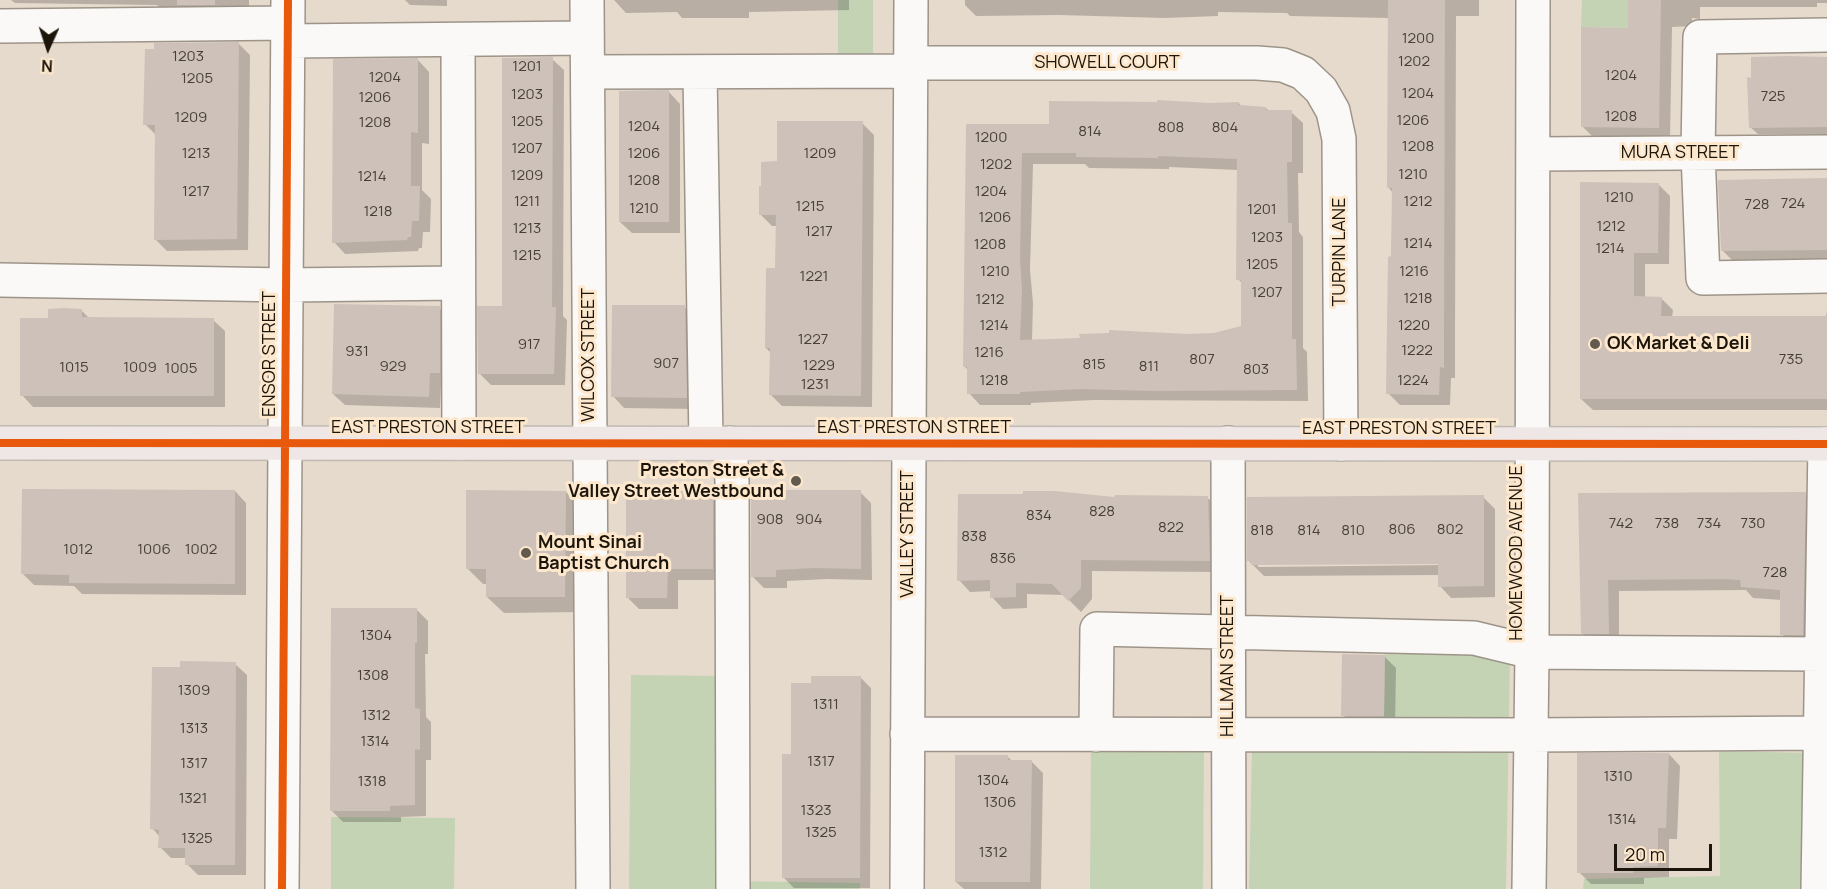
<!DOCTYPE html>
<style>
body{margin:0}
#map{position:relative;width:1827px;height:889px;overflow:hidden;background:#e6dacc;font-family:Manrope,sans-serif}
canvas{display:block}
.north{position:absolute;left:18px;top:18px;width:60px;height:60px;-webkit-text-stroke:4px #fde8cd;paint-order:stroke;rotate:183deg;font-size:16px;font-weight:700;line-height:24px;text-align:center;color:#1c150b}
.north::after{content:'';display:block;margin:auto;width:21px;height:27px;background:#1c150b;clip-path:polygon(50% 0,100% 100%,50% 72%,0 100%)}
.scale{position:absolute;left:1614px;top:844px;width:98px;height:27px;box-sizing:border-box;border:3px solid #1c150b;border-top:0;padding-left:8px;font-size:18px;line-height:21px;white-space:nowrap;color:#1c150b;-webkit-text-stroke:4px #fde8cd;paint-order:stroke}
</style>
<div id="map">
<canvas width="1827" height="889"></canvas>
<div class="north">N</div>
<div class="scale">20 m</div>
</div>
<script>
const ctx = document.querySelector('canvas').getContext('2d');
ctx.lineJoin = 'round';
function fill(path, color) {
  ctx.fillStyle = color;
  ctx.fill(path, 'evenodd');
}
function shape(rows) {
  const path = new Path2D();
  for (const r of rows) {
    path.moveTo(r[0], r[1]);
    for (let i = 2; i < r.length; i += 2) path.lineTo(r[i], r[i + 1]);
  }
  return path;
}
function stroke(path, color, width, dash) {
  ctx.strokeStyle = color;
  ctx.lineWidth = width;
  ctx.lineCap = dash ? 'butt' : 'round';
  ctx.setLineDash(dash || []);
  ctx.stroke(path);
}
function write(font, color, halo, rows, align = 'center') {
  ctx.font = font + ' Manrope,sans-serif';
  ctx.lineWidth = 6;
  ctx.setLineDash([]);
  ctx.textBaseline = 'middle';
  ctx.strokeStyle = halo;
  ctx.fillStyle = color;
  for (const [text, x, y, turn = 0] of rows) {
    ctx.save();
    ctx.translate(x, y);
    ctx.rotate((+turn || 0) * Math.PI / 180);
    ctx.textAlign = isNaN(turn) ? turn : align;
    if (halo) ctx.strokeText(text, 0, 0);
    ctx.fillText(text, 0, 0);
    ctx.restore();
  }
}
fill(shape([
 [838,0,873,0,873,65,838,65],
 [1582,0,1628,0,1628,28,1581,27],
 [1385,645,1510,656,1506,889,1249,889,1252,749,1384,719],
 [631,675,729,676,728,881,860,883,860,889,629,889],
 [1091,742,1204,743,1203,889,957,889,1090,889],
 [1719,751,1810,753,1811,889,1583,889,1584,879,1720,876],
 [331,817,455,818,454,889,331,889]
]), '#c4d3b3');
fill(shape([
 [0,0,249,0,249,16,168,17,157,5,15,3,11,0],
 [405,0,447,0,447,6,410,5],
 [614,0,849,0,849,10,749,12,749,18,682,18,677,12,626,13],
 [965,0,1479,0,1479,16,1456,16,1455,343,1455,378,1451,378,1450,405,1400,405,1388,393,1393,193,1388,187,1389,18,1290,16,1287,13,1218,12,1218,16,1165,18,1059,15,976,16,965,5],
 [1629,0,1827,0,1827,3,1817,3,1817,7,1700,7,1700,19,1692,18,1692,26,1672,27,1670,139,1594,138,1582,126,1629,29],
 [239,44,250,55,248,250,167,251,155,239,156,135,145,124],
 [1827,58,1827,134,1758,134,1750,127],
 [552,59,564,70,563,316,567,320,565,385,491,385,479,373,503,308],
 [418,60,429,72,429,144,422,143,422,190,431,199,430,232,423,232,422,248,419,248,418,251,345,254,334,242],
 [669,92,680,104,680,233,632,233,620,222],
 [1239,103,1242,107,1266,108,1270,112,1291,112,1303,123,1303,173,1298,173,1299,232,1303,237,1303,348,1307,352,1308,401,1094,400,1031,403,1031,405,980,405,969,393,969,371,964,366,967,126,1051,126],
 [1033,164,1085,164,1089,168,1169,169,1169,167,1238,170,1238,279,1243,284,1243,327,1215,335,1032,341,1033,303,1030,270],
 [862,123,874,135,872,407,782,406,771,395,771,353,766,348,777,270,777,226,772,226,760,214,778,163],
 [1827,180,1827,259,1732,260,1722,250],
 [1658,184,1670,196,1669,264,1645,264,1645,298,1661,298,1673,310,1672,318,1826,317,1827,311,1827,410,1593,410,1581,399],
 [684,307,696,318,697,409,624,408,613,396],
 [439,308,451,319,451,384,441,384,440,408,345,405,333,394],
 [81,310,90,319,213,320,225,331,225,407,33,407,22,395,49,319],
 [235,491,246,503,246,595,82,594,74,586,34,585,23,574],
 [566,492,582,508,581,612,504,613,487,597,488,584,483,584,467,568],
 [713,492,724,503,724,580,678,580,678,609,639,609,627,597],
 [860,492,871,503,872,580,827,579,787,581,787,588,764,588,752,576],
 [1805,493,1816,505,1814,646,1793,646,1782,634,1782,600,1753,598,1746,590,1619,591,1619,645,1593,644,1582,633,1579,495],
 [1116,497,1209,499,1220,511,1220,572,1092,571,1092,599,1081,612,1064,595,1027,594,1027,608,1003,609,992,597,992,591,970,592,959,580,1116,499],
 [1483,497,1495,509,1495,597,1451,598,1440,586,1440,575,1264,576,1249,561],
 [1445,562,1445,565,1258,567,1258,564],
 [417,610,428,621,428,654,425,654,426,717,431,722,431,760,426,760,426,816,401,817,401,822,343,822,332,811],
 [1384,656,1396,668,1395,727,1355,727,1343,715],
 [235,664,247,675,246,875,198,875,187,864,187,858,171,858,160,847,160,837,152,828,181,669],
 [860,677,871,688,870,888,794,888,783,877,813,684],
 [1669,754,1680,766,1677,839,1669,839,1669,877,1644,878,1644,884,1591,884,1579,872],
 [1008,757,1012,761,1031,761,1043,773,1041,889,964,889,956,882]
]), '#0003');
fill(shape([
 [177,0,215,0,215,5,177,5],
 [1388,0,1445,0,1444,331,1444,368,1440,367,1439,395,1386,394,1388,257,1391,256,1392,188,1387,188],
 [1628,0,1661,0,1659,128,1581,127,1581,27,1628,28],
 [239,42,237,239,154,240,155,125,143,125,145,49,154,49,154,43],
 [1787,56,1827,57,1827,127,1749,128,1747,77,1751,78,1751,57],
 [553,57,552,307,556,307,554,374,478,374,477,306,502,306,502,58],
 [418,58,418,133,411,132,411,186,420,186,419,221,412,221,411,237,408,237,407,240,332,243,333,59],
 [669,90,669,222,619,222,619,91],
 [1157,100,1210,103,1239,102,1239,105,1266,107,1266,110,1292,110,1292,162,1287,162,1288,223,1292,223,1292,339,1296,339,1297,390,1155,391,1081,389,1020,392,1020,394,967,394,967,367,963,367,966,124,1049,124,1049,101,1157,102],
 [1022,153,1076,153,1076,157,1158,158,1158,156,1237,159,1236,280,1241,280,1241,326,1214,333,1188,334,1109,330,1109,333,1079,334,1080,338,1020,340,1022,290,1020,258],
 [777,121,863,121,861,396,769,395,770,348,765,348,766,268,775,268,776,215,759,215,759,186,761,186,761,162,777,161],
 [1827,178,1827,250,1721,251,1718,180],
 [1580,182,1659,183,1658,253,1634,253,1634,296,1662,297,1661,316,1827,316,1827,399,1580,399],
 [334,304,440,306,440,373,430,373,429,397,332,394],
 [612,305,685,305,687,398,611,397],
 [64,308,82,309,82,317,214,318,214,396,20,396,20,318,48,318,48,309],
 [22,489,235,490,235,584,69,583,69,575,21,574],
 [466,490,566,491,565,597,486,597,486,569,466,569],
 [713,490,713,569,668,569,667,598,626,598,626,491],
 [751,490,861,490,861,569,815,568,776,570,776,577,751,577],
 [1023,491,1055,491,1114,497,1115,495,1208,496,1210,561,1081,560,1081,588,1068,601,1052,584,1016,583,1016,597,990,598,990,580,957,581,958,494,1023,494],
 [1806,492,1803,635,1780,635,1780,590,1741,587,1740,580,1724,579,1608,580,1609,634,1581,634,1578,493],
 [1484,495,1484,586,1438,587,1438,564,1251,565,1251,561,1247,561,1247,497],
 [331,608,417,608,417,643,415,643,415,708,420,709,420,750,415,749,415,805,390,806,390,811,330,811],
 [1342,654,1385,655,1384,716,1341,716],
 [180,661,236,662,235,865,185,865,185,848,158,848,159,830,150,829,152,667,180,667],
 [811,676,861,676,860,878,782,878,782,754,791,754,791,683,811,683],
 [1577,753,1669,753,1666,828,1658,828,1658,866,1633,867,1633,873,1577,873],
 [955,755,1008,755,1008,760,1032,760,1030,882,955,882]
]), '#cdc1b9');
const minor = shape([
 [587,0,593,889],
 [0,26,288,23],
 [1827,35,1700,37,1698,153,1703,278,1827,276],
 [458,40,459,443],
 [288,41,587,38],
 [910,63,1257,63,1283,65,1303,73,1321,90,1333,111,1339,139,1341,444],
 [588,72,910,71],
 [700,72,706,443],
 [1534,154,1827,152],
 [0,280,286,285,458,283],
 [730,443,732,482,733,889],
 [1228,443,1229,889],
 [907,734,1531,735,1820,733],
 [1096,735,1097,629,1474,638,1532,652,1822,654],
 [282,889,288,0],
 [907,889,911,0],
 [1529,889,1532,652,1533,0],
 [1818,889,1825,444]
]);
const major = shape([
 [0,443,1827,444]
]);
stroke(minor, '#9d9489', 36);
stroke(major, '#c0bab3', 36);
stroke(minor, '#fbf9f7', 33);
stroke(major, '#efe6e6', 33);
stroke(shape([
 [0,443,1827,444],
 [282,889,288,0]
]), '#e8590c', 8);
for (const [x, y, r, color] of [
 [1595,344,6,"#635a4f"],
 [796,481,6,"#635a4f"],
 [526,553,6,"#635a4f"]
]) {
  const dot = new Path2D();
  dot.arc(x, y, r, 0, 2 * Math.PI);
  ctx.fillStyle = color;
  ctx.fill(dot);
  stroke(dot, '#fde8cd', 2);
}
write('15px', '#484036', null, [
 ["1200",1418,39],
 ["1203",188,57],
 ["1202",1414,62],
 ["1201",527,67],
 ["1204",1621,76],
 ["1204",385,78],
 ["1205",197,79],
 ["1204",1418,94],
 ["1203",527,95],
 ["725",1773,97],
 ["1206",375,98],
 ["1208",1621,117],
 ["1209",191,118],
 ["1206",1413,121],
 ["1205",527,122],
 ["1208",375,123],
 ["1204",644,127],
 ["808",1171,128],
 ["804",1225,128],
 ["814",1090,132],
 ["1200",991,138],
 ["1208",1418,147],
 ["1207",527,149],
 ["1213",196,154],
 ["1206",644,154],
 ["1209",820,154],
 ["1202",996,165],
 ["1210",1413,175],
 ["1209",527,176],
 ["1214",372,177],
 ["1208",644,181],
 ["1217",196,192],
 ["1204",991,192],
 ["1210",1619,198],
 ["1211",527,202],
 ["1212",1418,202],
 ["724",1793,204],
 ["728",1757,205],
 ["1215",810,207],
 ["1210",644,209],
 ["1201",1262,210],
 ["1218",378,212],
 ["1206",995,218],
 ["1212",1611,227],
 ["1213",527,229],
 ["1217",819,232],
 ["1203",1267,238],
 ["1214",1418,244],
 ["1208",990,245],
 ["1214",1610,249],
 ["1215",527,256],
 ["1205",1262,265],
 ["1210",995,272],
 ["1216",1414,272],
 ["1221",814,277],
 ["1207",1267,293],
 ["1218",1418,299],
 ["1212",990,300],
 ["1214",994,326],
 ["1220",1414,326],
 ["1227",813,340],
 ["917",529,345],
 ["1222",1417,351],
 ["931",357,352],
 ["1216",989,353],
 ["807",1202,360],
 ["735",1791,360],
 ["907",666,364],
 ["815",1094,365],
 ["1229",819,366],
 ["929",393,367],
 ["811",1149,367],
 ["1015",74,368],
 ["1009",140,368],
 ["1005",181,369],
 ["803",1256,370],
 ["1218",994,381],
 ["1224",1413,381],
 ["1231",815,385],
 ["828",1102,512],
 ["834",1039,516],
 ["908",770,520],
 ["904",809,520],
 ["742",1621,524],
 ["738",1667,524],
 ["734",1709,524],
 ["730",1753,524],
 ["822",1171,528],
 ["806",1402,530],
 ["802",1450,530],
 ["818",1262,531],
 ["814",1309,531],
 ["810",1353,531],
 ["838",974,537],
 ["1012",78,550],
 ["1006",154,550],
 ["1002",201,550],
 ["836",1003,559],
 ["728",1775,573],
 ["1304",376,636],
 ["1308",373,676],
 ["1309",194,691],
 ["1311",826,705],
 ["1312",376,716],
 ["1313",194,729],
 ["1314",375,742],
 ["1317",821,762],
 ["1317",194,764],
 ["1310",1618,777],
 ["1304",993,781],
 ["1318",372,782],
 ["1321",193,799],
 ["1306",1000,803],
 ["1323",816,811],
 ["1314",1622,820],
 ["1325",821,833],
 ["1325",197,839],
 ["1312",993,853]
]);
write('18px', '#1c150b', '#fde8cd', [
 ["SHOWELL COURT",1107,63],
 ["MURA STREET",1680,153],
 ["TURPIN LANE",1340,252,-90],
 ["ENSOR STREET",270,354,-90],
 ["WILCOX STREET",589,355,-90],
 ["EAST PRESTON STREET",428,428],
 ["EAST PRESTON STREET",914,428],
 ["EAST PRESTON STREET",1399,429],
 ["VALLEY STREET",908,534,-90],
 ["HOMEWOOD AVENUE",1517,553,-90],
 ["HILLMAN STREET",1228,666,-90]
]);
write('bold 18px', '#1c150b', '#fde8cd', [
 ["OK Market & Deli",1607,344],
 ["Preston Street &",784,471,"right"],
 ["Valley Street Westbound",784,492,"right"],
 ["Mount Sinai",538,543],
 ["Baptist Church",538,564]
], 'left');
</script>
